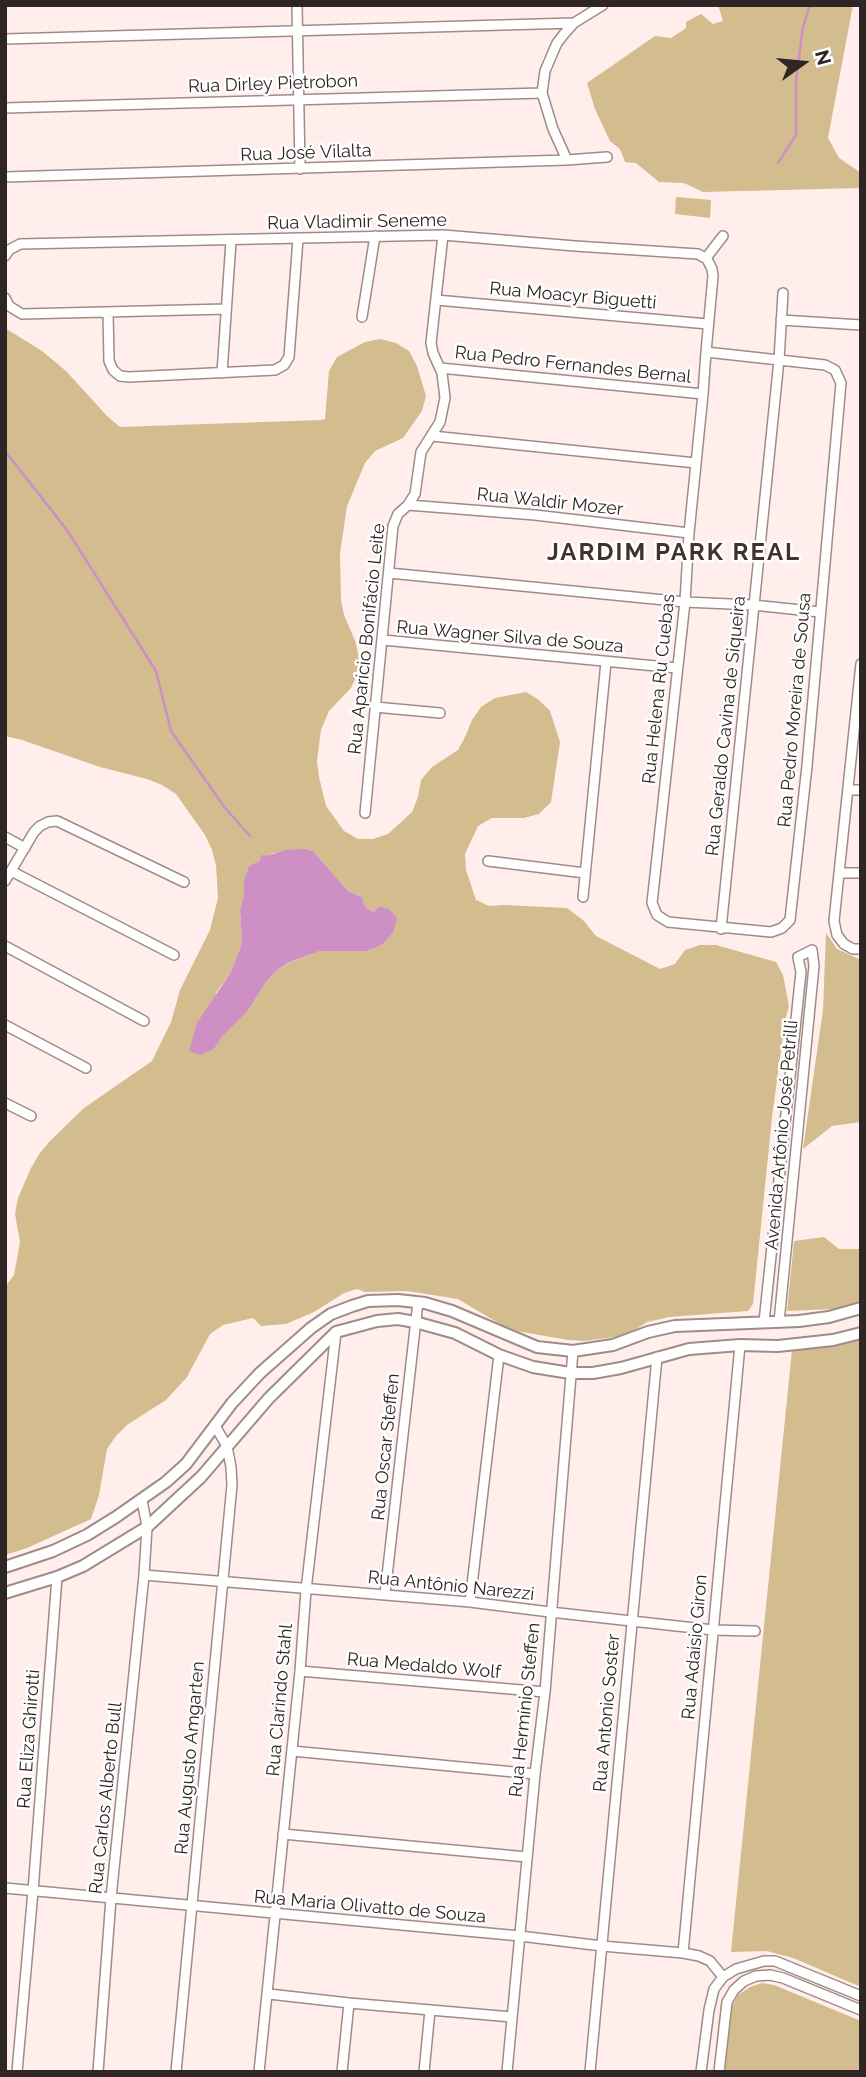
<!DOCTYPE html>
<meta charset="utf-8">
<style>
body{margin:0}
#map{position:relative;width:866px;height:2077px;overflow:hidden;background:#ffeeeb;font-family:Raleway,sans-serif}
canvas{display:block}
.frame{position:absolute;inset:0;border:7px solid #2d2624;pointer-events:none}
.north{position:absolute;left:768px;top:28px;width:70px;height:70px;-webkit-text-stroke:5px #fff;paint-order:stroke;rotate:75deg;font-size:19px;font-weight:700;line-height:28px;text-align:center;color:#2d2624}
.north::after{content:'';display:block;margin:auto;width:24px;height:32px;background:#2d2624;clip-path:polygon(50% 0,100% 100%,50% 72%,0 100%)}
</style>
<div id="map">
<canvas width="866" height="2077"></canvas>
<div class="frame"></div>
<div class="north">N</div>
</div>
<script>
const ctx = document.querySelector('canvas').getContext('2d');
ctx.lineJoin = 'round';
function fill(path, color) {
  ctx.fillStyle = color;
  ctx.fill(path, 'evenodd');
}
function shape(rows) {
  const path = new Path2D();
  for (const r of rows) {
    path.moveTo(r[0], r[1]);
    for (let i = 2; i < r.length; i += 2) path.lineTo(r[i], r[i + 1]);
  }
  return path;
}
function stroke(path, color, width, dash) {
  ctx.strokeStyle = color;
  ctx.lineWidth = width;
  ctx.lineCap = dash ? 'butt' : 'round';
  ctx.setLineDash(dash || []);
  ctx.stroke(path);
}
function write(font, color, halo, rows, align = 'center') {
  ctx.font = font + ' Raleway,sans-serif';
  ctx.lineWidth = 5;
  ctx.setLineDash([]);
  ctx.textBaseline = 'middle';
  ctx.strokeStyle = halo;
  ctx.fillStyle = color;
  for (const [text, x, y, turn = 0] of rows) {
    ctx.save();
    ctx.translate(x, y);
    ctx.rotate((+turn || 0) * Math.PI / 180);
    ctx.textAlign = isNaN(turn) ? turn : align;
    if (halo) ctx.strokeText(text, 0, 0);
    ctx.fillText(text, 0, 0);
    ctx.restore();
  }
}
fill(shape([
 [718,5,853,5,828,138,839,158,861,173,861,188,703,192,684,183,659,182,636,163,625,162,620,149,610,141,595,109,587,83,655,36,671,38,686,28,686,22,701,14,713,24,723,21],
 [676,197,711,200,710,218,675,214],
 [5,328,42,351,66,371,108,417,120,427,321,420,325,419,329,371,337,357,365,342,380,339,396,343,409,351,417,366,426,396,422,411,403,438,375,451,365,463,347,506,340,553,341,600,344,615,356,643,359,659,357,675,351,688,329,711,321,730,317,761,319,777,326,806,344,831,358,839,373,839,388,834,412,812,418,797,421,780,432,767,458,750,466,735,472,720,481,707,495,698,526,692,539,700,550,711,560,742,551,802,539,814,524,818,492,818,478,826,465,854,466,870,476,900,489,906,505,905,567,908,584,921,596,936,660,969,675,964,685,950,700,945,716,945,776,962,783,975,789,1006,785,1021,772,1117,753,1304,748,1311,669,1317,647,1322,633,1331,615,1337,584,1341,568,1340,517,1331,500,1324,458,1299,407,1291,365,1292,357,1289,344,1293,314,1312,286,1324,261,1326,253,1318,223,1325,210,1334,187,1377,166,1400,127,1425,116,1436,107,1449,99,1495,91,1519,27,1548,5,1555,5,1287,14,1275,20,1242,15,1214,18,1198,31,1168,40,1153,50,1141,84,1108,152,1061,171,1022,180,990,210,930,218,898,216,865,212,850,205,835,176,794,162,785,147,779,100,767,22,740,5,736],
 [314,852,348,891,362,897,364,905,368,909,374,912,379,906,389,909,393,933,382,945,367,951,320,951,291,962,277,970,266,982,247,1012,223,1036,214,1049,216,993,231,972,242,943,240,911,244,894,244,881,260,861,273,853],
 [826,933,837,949,861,960,861,1122,832,1126,803,1149,823,1010],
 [824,1237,839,1249,861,1249,861,1301,833,1309,787,1311,794,1241],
 [861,1339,861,1987,793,1958,767,1951,731,1952,792,1350,851,1342],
 [762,1983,774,1985,861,2021,861,2072,724,2072,730,2011,738,1995,750,1987]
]), '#d3bc8d');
fill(shape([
 [305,849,314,852,348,891,362,897,364,905,368,909,374,912,379,906,389,909,397,918,393,933,382,945,367,951,320,951,290,962,277,970,266,982,247,1012,223,1036,214,1049,200,1055,189,1051,197,1023,231,972,242,943,240,911,244,894,244,881,249,866,260,861,261,855,266,856,286,850]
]), '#ce8fc5');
stroke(shape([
 [778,163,796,135,796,80,803,27,810,5],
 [5,451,67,530,156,671,171,731,225,808,250,836]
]), '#ce8fc5', 2.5);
const minor = shape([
 [297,5,300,169],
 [5,39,574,23],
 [5,108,542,93],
 [567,160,553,129,542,93,545,71,557,43,564,34,574,23,603,5],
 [5,177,567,160,607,157],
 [5,256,9,250,20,244,443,235,575,246,698,254,707,259,712,269,713,276,706,352,703,394,689,533,685,602,652,903,657,915,668,922,771,932,782,928,790,920,807,766,841,383,835,370,825,365,706,352],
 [706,258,723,236],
 [5,298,9,306,22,314,226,309],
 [436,300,708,324],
 [108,312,109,361,113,370,120,376,129,377,275,370,284,365,289,357,298,239],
 [362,317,375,236],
 [781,320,861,325],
 [440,368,703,394],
 [222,373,231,241],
 [432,436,696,463],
 [408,505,535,515,689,533],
 [389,573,685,602,753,605,820,612],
 [383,640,677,668],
 [861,664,834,921,837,935,844,944,853,949,861,949],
 [375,707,440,713],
 [849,790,861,790],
 [365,813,393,526,398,514,408,505,415,494,421,452,440,422,445,398,442,373,433,353,431,343,443,235],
 [5,837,25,848],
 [488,861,585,873],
 [11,871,174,955],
 [839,873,861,873],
 [5,881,34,832,40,826,48,822,57,821,184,882],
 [583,897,606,662],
 [721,929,779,360,783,293],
 [5,946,144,1021],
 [5,1025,86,1068],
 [5,1103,31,1116],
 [764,1322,801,972,798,957,812,950,814,966,779,1322],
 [144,1575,470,1602,550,1612,713,1630,755,1631],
 [385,1594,418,1302],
 [470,1602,499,1355],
 [300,1671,545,1692],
 [292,1751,535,1774],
 [283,1834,527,1857],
 [5,1888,520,1936,602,1946,683,1953,699,1956,710,1961,723,1977],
 [683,1953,740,1345],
 [269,1994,349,2003,512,2017],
 [17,2072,33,1891,57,1577],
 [98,2072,111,1898,144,1575,147,1527,142,1500],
 [176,2072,232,1485,231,1467,227,1446,215,1426],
 [259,2072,300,1671,306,1590,336,1332],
 [342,2072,349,2003],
 [424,2072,430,2010],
 [507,2072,535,1774,545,1692,573,1351],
 [590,2072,657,1357],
 [701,2072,709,2010,714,1989,723,1977,736,1969,764,1961,775,1961,861,1996],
 [719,2072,727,2002,734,1990,744,1981,756,1976,770,1975,783,1978,861,2010]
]);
const major = shape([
 [5,1567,53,1551,87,1535,116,1517,166,1482,186,1464,232,1403,260,1373,311,1328,331,1314,352,1306,368,1301,398,1300,425,1303,452,1311,537,1347,573,1351,613,1345,648,1332,675,1326,799,1321,829,1317,861,1308],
 [5,1593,57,1577,83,1566,147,1527,201,1477,269,1398,336,1332,377,1321,398,1319,415,1322,455,1333,499,1355,533,1367,570,1373,593,1373,621,1368,689,1349,740,1345,778,1346,833,1340,861,1333]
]);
stroke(minor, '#9f8c89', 12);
stroke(major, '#9f8c89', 14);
stroke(minor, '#fff', 9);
stroke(major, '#fff', 10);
write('18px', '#2d2624', '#fff', [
 ["Rua Dirley Pietrobon",273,84,-2],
 ["Rua José Vilalta",306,153,-2],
 ["Rua Vladimir Seneme",357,222,-1],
 ["Rua Moacyr Biguetti",573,296,5],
 ["Rua Pedro Fernandes Bernal",573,365,6],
 ["Rua Waldir Mozer",550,502,6],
 ["Rua Wagner Silva de Souza",510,637,5],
 ["Rua Aparício Bonifácio Leite",367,639,-84],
 ["Rua Helena Ru Cuebas",659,689,-84],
 ["Rua Pedro Moreira de Sousa",795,710,-85],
 ["Rua Geraldo Cavina de Siqueira",726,726,-84],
 ["Avenida Artônio José Petrilli",782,1135,-85],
 ["Rua Oscar Steffen",386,1447,-84],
 ["Rua Antônio Narezzi",451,1586,6],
 ["Rua Adaisio Giron",695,1647,-85],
 ["Rua Medaldo Wolf",424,1666,5],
 ["Rua Clarindo Stahl",280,1700,-85],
 ["Rua Hermínio Steffen",525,1710,-84],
 ["Rua Antonio Soster",607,1713,-85],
 ["Rua Eliza Ghirotti",29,1739,-86],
 ["Rua Augusto Amgarten",190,1758,-85],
 ["Rua Carlos Alberto Bull",106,1798,-84],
 ["Rua Maria Olivatto de Souza",370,1907,5]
]);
ctx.letterSpacing = '2px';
write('bold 24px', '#42322f', '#fff', [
 ["JARDIM PARK REAL",674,553]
]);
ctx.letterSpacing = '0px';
</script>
